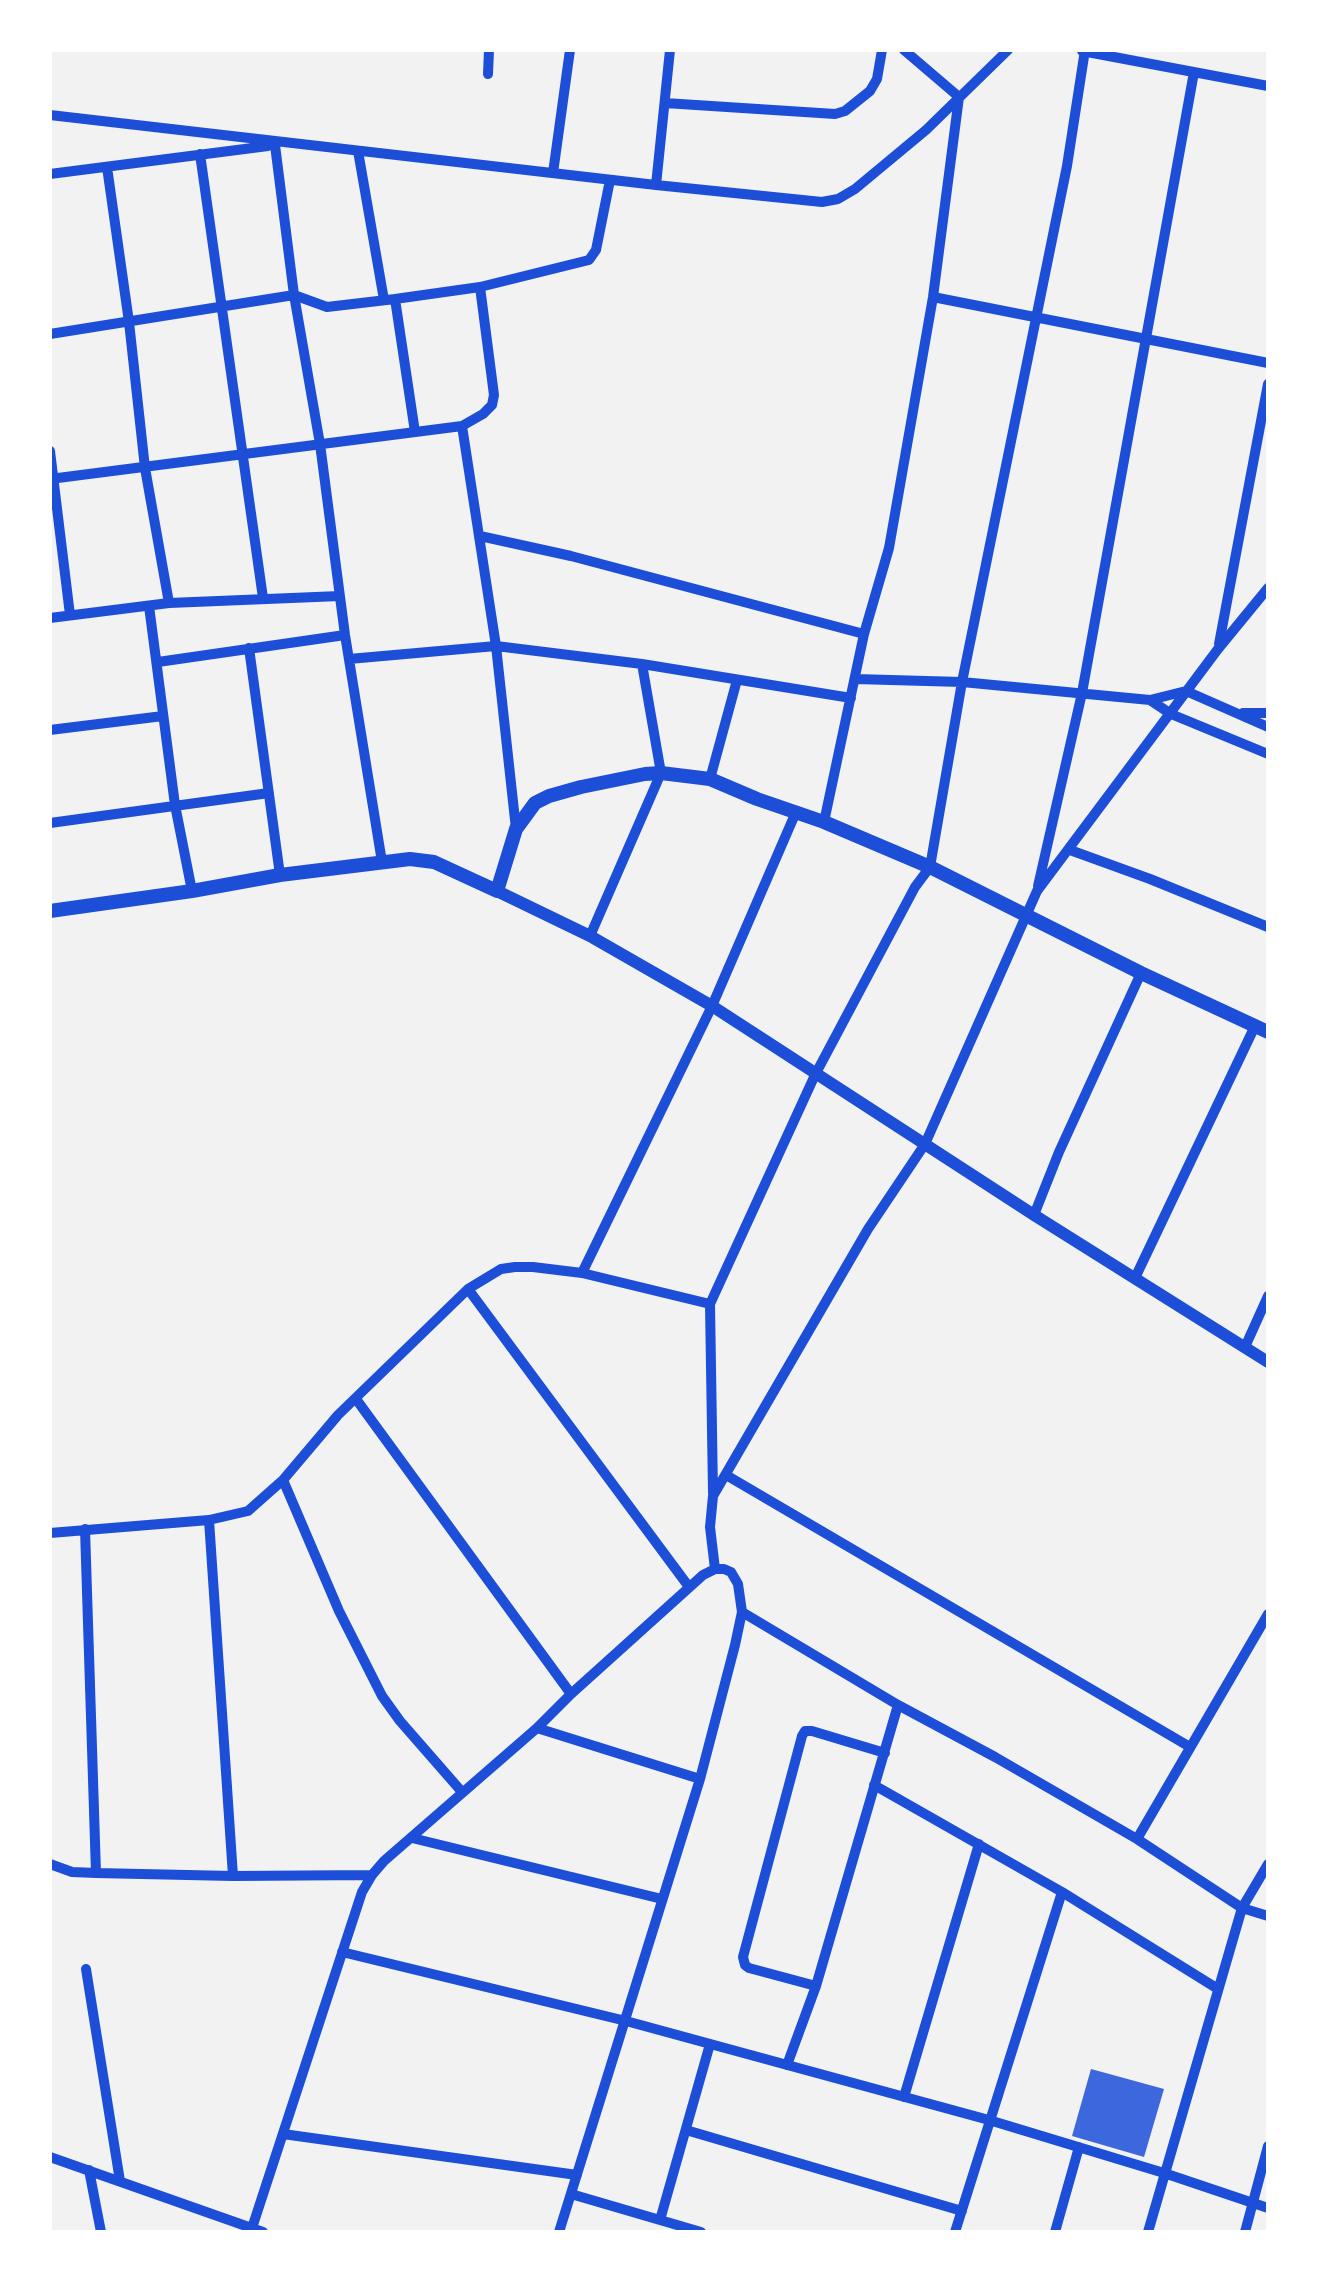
<!DOCTYPE html>
<style>
body{margin:0}
#map{position:relative;width:1318px;height:2282px;overflow:hidden;background:#f2f2f2;font-family:"Public Sans",sans-serif}
canvas{display:block}
.frame{position:absolute;inset:0;border:52px solid #fff;pointer-events:none}
</style>
<div id="map">
<canvas width="1318" height="2282"></canvas>
<div class="frame"></div>
</div>
<script>
const ctx = document.querySelector('canvas').getContext('2d');
ctx.lineJoin = 'round';
function fill(path, color) {
  ctx.fillStyle = color;
  ctx.fill(path, 'evenodd');
}
function shape(rows) {
  const path = new Path2D();
  for (const r of rows) {
    path.moveTo(r[0], r[1]);
    for (let i = 2; i < r.length; i += 2) path.lineTo(r[i], r[i + 1]);
  }
  return path;
}
function stroke(path, color, width, dash) {
  ctx.strokeStyle = color;
  ctx.lineWidth = width;
  ctx.lineCap = dash ? 'butt' : 'round';
  ctx.setLineDash(dash || []);
  ctx.stroke(path);
}
fill(shape([
 [1091,2069,1164,2089,1144,2157,1072,2136]
]), '#3d67dc');
stroke(shape([
 [1082,51,1268,86],
 [488,74,489,50],
 [665,103,835,114,845,111,870,91,877,79,882,50],
 [50,115,656,185,822,202,838,199,855,189,926,130,1008,50],
 [275,145,294,295,320,444,345,635,382,862],
 [358,151,384,300],
 [200,154,263,598],
 [107,167,129,322,145,468,169,603],
 [553,173,570,50],
 [50,174,268,146],
 [656,185,670,50],
 [933,297,1268,363],
 [395,299,415,432],
 [50,334,294,295,327,307,395,299,480,287,589,260,596,250,610,180],
 [462,426,496,646,516,829],
 [50,451,70,615],
 [50,479,462,426,483,414,492,405,494,395,480,287],
 [480,536,571,556,864,634],
 [149,606,175,805,192,891],
 [50,618,169,603,340,596],
 [1219,644,1268,384],
 [249,648,280,875],
 [349,659,496,646,642,664,661,773,590,936],
 [158,662,345,635],
 [642,664,851,698],
 [855,679,962,682,1150,700,1186,691,1268,727],
 [1150,700,1171,714,1268,754],
 [1243,713,1268,713],
 [50,730,163,716],
 [710,779,737,680],
 [824,822,864,634,889,548,933,297,959,97,904,50],
 [50,823,269,793],
 [1070,850,1150,879,1268,927],
 [1038,886,1082,693,1194,72],
 [1034,1215,1059,1152,1141,973],
 [582,1273,712,1006,796,812],
 [1135,1278,1255,1026],
 [468,1289,689,1587],
 [710,1304,815,1075,915,887,930,867,962,682,1067,166,1085,50],
 [1245,1347,1268,1296],
 [356,1399,571,1694],
 [726,1475,1190,1747],
 [283,1480,339,1611,382,1696,400,1721,462,1792],
 [209,1520,233,1876],
 [85,1529,96,1873,233,1876,372,1875],
 [50,1533,209,1520,248,1511,283,1480,338,1415,468,1289,501,1269,515,1267,533,1267,582,1273,710,1304,713,1493],
 [715,1569,710,1527,713,1496,868,1229,925,1144,1037,891,1218,649,1268,588],
 [742,1612,898,1705,995,1757,1137,1839,1242,1908,1268,1916],
 [537,1728,700,1779],
 [874,1785,1062,1892,1218,1989],
 [412,1838,662,1899],
 [1137,1839,1268,1614],
 [50,1864,72,1872,96,1873],
 [342,1952,626,2021,989,2120,1164,2173,1268,2208],
 [86,1969,120,2181],
 [816,1986,749,1968,745,1965,743,1957,802,1736,805,1731,812,1731,885,1753],
 [787,2065,816,1986,898,1705],
 [904,2097,979,1844],
 [686,2130,962,2211],
 [283,2134,577,2175],
 [50,2157,263,2232],
 [89,2170,101,2232],
 [571,2194,701,2232],
 [660,2220,710,2044],
 [252,2228,362,1892,372,1875,384,1861,537,1728,571,1694,703,1575,715,1569,724,1569,731,1572,738,1584,742,1612,735,1645,700,1779,559,2232],
 [955,2232,1062,1892],
 [1055,2232,1079,2147],
 [1148,2232,1242,1908,1268,1864],
 [1245,2232,1268,2146]
]), '#1d4ed8', 10);
stroke(shape([
 [497,891,590,936,712,1006,1034,1215,1268,1362]
]), '#1d4ed8', 12);
stroke(shape([
 [50,911,192,891,280,875,410,859,434,862,497,891,516,829,535,803,549,796,581,787,645,774,661,773,710,779,757,799,824,822,930,867,1141,973,1268,1032]
]), '#1d4ed8', 14);
</script>
